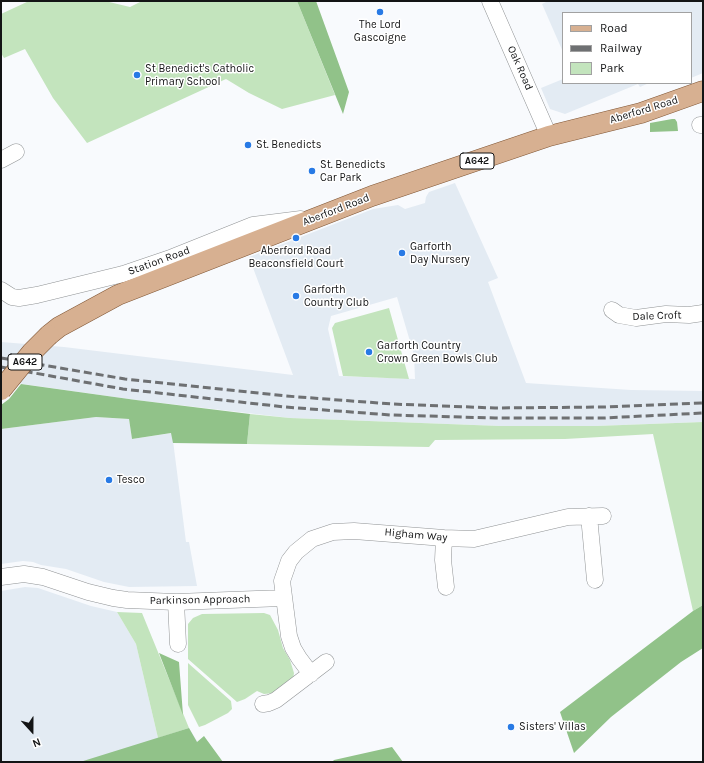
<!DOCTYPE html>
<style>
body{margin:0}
#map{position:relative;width:704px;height:763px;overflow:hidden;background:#f8fafd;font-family:Karla,sans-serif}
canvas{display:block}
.frame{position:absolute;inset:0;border:2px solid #131415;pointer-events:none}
.legend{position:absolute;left:562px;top:12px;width:130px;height:72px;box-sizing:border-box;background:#fff;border:1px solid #a1a1a1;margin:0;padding:5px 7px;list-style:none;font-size:12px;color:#131415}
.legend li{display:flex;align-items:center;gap:8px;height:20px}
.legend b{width:20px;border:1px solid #a1a1a1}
.north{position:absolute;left:12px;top:711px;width:40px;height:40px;-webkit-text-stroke:3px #fff;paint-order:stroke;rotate:159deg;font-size:11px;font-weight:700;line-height:16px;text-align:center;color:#131415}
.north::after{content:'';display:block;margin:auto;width:14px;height:18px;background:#131415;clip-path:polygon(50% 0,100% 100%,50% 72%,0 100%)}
</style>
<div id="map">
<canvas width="704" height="763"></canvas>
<div class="frame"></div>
<ul class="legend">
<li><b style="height:5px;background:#d7b091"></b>Road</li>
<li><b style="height:5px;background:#6e7072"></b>Railway</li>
<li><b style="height:11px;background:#c3e4bd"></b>Park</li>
</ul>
<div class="north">N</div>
</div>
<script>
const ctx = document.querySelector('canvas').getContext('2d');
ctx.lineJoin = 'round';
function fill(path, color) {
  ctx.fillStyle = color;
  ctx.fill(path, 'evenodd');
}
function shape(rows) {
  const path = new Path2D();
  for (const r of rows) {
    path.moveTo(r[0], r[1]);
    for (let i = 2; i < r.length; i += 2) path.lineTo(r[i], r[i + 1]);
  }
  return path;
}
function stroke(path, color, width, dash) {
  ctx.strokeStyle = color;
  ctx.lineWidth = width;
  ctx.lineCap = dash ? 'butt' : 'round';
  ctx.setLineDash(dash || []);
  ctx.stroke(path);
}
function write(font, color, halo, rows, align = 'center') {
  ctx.font = font + ' Karla,sans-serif';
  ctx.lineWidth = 3;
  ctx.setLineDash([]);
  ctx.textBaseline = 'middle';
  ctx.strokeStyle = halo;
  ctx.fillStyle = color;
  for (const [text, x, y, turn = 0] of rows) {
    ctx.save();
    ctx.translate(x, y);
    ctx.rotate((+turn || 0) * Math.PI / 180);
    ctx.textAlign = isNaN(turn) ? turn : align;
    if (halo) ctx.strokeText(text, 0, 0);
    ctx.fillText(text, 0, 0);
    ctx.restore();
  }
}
fill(shape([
 [548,1,703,1,703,73,691,78,691,13,563,13,563,52,542,4],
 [563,79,563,83,649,83,640,87,638,84,565,114,550,109,541,88],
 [455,183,498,278,488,282,526,383,631,390,703,391,703,422,596,426,500,426,290,418,136,400,1,381,1,342,64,347,293,375,249,257,373,209,398,205,405,209,425,203,426,197,429,192],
 [397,297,414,355,415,379,339,376,328,329,331,316],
 [96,417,129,419,132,439,172,433,186,542,189,542,197,586,129,587,104,582,66,569,41,565,33,562,23,561,1,564,1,429],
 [25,587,38,588,91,606,117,612,136,644,158,738,189,728,210,762,1,762,1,591]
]), '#e3ebf3');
fill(shape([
 [29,1,105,1,130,7,142,1,297,1,335,95,282,109,249,93,226,79,87,143,53,98,25,49,4,58,1,53,1,14],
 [389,308,409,379,343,376,332,328,335,323],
 [250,414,290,418,500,426,596,426,703,422,703,605,693,611,653,434,565,439,435,440,429,447,247,444],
 [117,612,142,613,189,728,158,738,136,644],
 [264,613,270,615,278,630,283,648,290,660,294,673,293,680,274,693,264,694,257,691,245,699,237,702,188,659,188,624,193,618,202,614],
 [188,663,231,701,232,709,228,713,205,725,199,727,188,705]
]), '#c3e4bd');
fill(shape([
 [297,1,316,1,349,92,343,114],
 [672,119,675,119,677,122,678,131,650,132,650,123],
 [21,384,136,400,250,414,247,444,173,443,171,433,132,439,129,419,96,417,1,429,1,405,9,399],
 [703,605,703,648,681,662,611,717,574,753,560,712,693,611],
 [159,653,179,662,183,715],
 [189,728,197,742,204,736,223,762,80,762],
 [392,747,403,762,332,762,334,760]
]), '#91c289');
const minor = shape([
 [490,1,549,136],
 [700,125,703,125],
 [1,160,16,152],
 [1,290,12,297,19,298,37,295,123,274,173,257,253,225,301,219],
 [612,310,619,315,636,318,666,314,689,315,703,313],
 [589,516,595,580],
 [444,538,443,560,446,587],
 [1,577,24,574,43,577,88,592,113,598,127,600,176,602,283,598],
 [176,602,178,644],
 [311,674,299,658,293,648,289,636,282,581,289,561,296,552,312,539,333,532,354,531,444,538,474,539,568,517,603,516],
 [263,704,269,703,276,700,326,662]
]);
const major = shape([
 [49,335,59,327,118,295,372,196,549,136,641,113,703,91]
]);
stroke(minor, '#909395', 17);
stroke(major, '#815736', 21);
stroke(minor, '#fff', 16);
stroke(major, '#d7b091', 20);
stroke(shape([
 [1,358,125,379,286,396,392,404,495,408,604,407,703,403],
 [1,367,123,389,285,407,391,415,495,418,604,418,703,413]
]), '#6e7072', 3, [8, 4]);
const majorBridge = shape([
 [1,390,32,352,49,335]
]);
stroke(majorBridge, '#815736', 21, []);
stroke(majorBridge, '#d7b091', 20);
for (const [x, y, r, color] of [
 [380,12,4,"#287ae5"],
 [137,75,4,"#287ae5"],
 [248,145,4,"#287ae5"],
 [312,171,4,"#287ae5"],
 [296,238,4,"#287ae5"],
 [402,253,4,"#287ae5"],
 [296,296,4,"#287ae5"],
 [369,352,4,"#287ae5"],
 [109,480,4,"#287ae5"],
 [511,727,4,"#287ae5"]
]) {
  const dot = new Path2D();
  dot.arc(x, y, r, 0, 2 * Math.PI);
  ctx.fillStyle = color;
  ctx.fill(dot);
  stroke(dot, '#fff', 1.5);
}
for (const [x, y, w] of [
 [477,161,34],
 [25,362,34]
]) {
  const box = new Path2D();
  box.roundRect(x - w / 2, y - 8, w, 16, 3);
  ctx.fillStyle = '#fff';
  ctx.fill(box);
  stroke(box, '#131415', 1);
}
write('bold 10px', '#131415', null, [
 ["A642",477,161],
 ["A642",25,362]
]);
write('11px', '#131415', '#fff', [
 ["The Lord",380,25,"center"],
 ["Gascoigne",380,38,"center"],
 ["St Benedict's Catholic",145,69],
 ["Primary School",145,82],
 ["St. Benedicts",256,145],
 ["St. Benedicts",320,165],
 ["Car Park",320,178],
 ["Garforth",410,247],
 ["Day Nursery",410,260],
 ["Aberford Road",296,251,"center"],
 ["Beaconsfield Court",296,264,"center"],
 ["Garforth",304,290],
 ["Country Club",304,303],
 ["Garforth Country",377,346],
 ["Crown Green Bowls Club",377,359],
 ["Tesco",117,480],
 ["Sisters' Villas",519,727]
], 'left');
write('11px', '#131415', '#fff', [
 ["Oak Road",520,68,66],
 ["Aberford Road",644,110,-17],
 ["Aberford Road",336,210,-21],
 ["Station Road",159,261,-20],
 ["Dale Croft",657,316,-2],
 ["Higham Way",416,535,5],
 ["Parkinson Approach",200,600,-1]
]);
</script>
